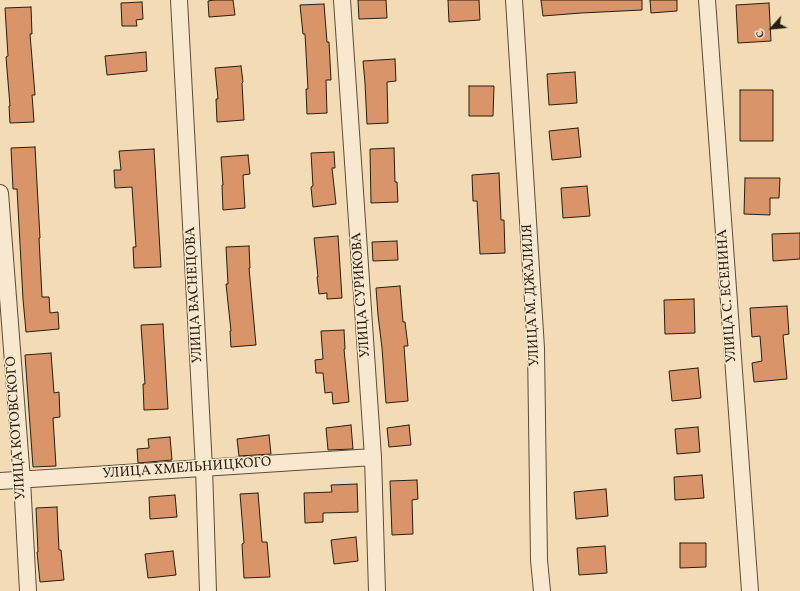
<!DOCTYPE html>
<meta charset="utf-8">
<style>
body{margin:0}
#map{position:relative;width:800px;height:591px;overflow:hidden;background:#f3dcb5;font-family:Vollkorn,serif}
canvas{display:block}
.north{position:absolute;left:752px;top:8px;width:40px;height:40px;-webkit-text-stroke:3px #f7e8cf;paint-order:stroke;rotate:243deg;font-size:11px;font-weight:700;line-height:16px;text-align:center;color:#271d11}
.north::after{content:'';display:block;margin:auto;width:14px;height:18px;background:#271d11;clip-path:polygon(50% 0,100% 100%,50% 72%,0 100%)}
</style>
<div id="map">
<canvas width="800" height="591"></canvas>
<div class="north">С</div>
</div>
<script>
const ctx = document.querySelector('canvas').getContext('2d');
ctx.lineJoin = 'round';
function fill(path, color) {
  ctx.fillStyle = color;
  ctx.fill(path, 'evenodd');
}
function shape(rows) {
  const path = new Path2D();
  for (const r of rows) {
    path.moveTo(r[0], r[1]);
    for (let i = 2; i < r.length; i += 2) path.lineTo(r[i], r[i + 1]);
  }
  return path;
}
function stroke(path, color, width, dash) {
  ctx.strokeStyle = color;
  ctx.lineWidth = width;
  ctx.lineCap = dash ? 'butt' : 'round';
  ctx.setLineDash(dash || []);
  ctx.stroke(path);
}
function write(font, color, halo, rows, align = 'center') {
  ctx.font = font + ' Vollkorn,serif';
  ctx.lineWidth = 3;
  ctx.setLineDash([]);
  ctx.textBaseline = 'middle';
  ctx.strokeStyle = halo;
  ctx.fillStyle = color;
  for (const [text, x, y, turn = 0] of rows) {
    ctx.save();
    ctx.translate(x, y);
    ctx.rotate((+turn || 0) * Math.PI / 180);
    ctx.textAlign = isNaN(turn) ? turn : align;
    if (halo) ctx.strokeText(text, 0, 0);
    ctx.fillText(text, 0, 0);
    ctx.restore();
  }
}
const building = shape([
 [214,0,233,0,235,15,209,17,208,1,214,0],
 [358,0,386,0,387,18,359,19,358,0],
 [448,0,479,0,480,20,449,22,448,0],
 [541,0,642,0,642,10,581,13,543,16,541,0],
 [650,0,677,0,677,11,651,13,650,0],
 [142,2,143,19,136,20,137,26,122,26,121,3,142,2],
 [769,3,771,41,738,43,736,5,769,3],
 [324,4,327,42,329,42,331,80,326,80,327,113,307,114,306,89,308,89,305,34,303,34,300,5,324,4],
 [31,7,32,34,30,34,35,95,32,95,34,122,10,123,9,106,10,106,6,57,8,56,5,8,31,7],
 [146,52,147,71,107,75,105,56,146,52],
 [395,59,396,81,387,82,388,123,367,124,365,83,363,61,395,59],
 [241,66,243,82,242,83,244,120,217,122,216,99,218,99,215,68,241,66],
 [575,72,577,103,549,105,547,74,575,72],
 [469,86,494,86,493,116,469,116,469,86],
 [740,90,773,90,773,141,740,141,740,90],
 [578,128,581,157,552,160,549,131,578,128],
 [35,147,40,238,39,238,42,297,49,297,50,313,58,312,59,329,26,332,23,299,17,189,13,189,11,148,35,147],
 [394,148,395,182,397,182,398,202,371,203,370,149,394,148],
 [154,149,161,267,134,268,133,247,136,247,132,187,115,188,114,170,121,170,119,151,154,149],
 [334,152,335,168,332,168,336,204,313,207,311,187,313,186,311,153,334,152],
 [248,155,250,174,243,175,245,208,223,210,222,185,223,185,221,157,248,155],
 [499,173,501,220,504,220,505,253,480,254,477,201,473,201,472,175,499,173],
 [745,178,780,178,779,198,770,198,770,215,744,214,745,178],
 [587,186,590,216,563,218,561,188,587,186],
 [800,233,800,259,773,261,772,234,800,233],
 [338,236,342,298,327,299,327,293,319,294,317,277,318,277,314,238,338,236],
 [397,241,398,260,373,261,372,242,397,241],
 [249,246,250,268,249,268,256,345,231,347,230,331,231,331,226,284,228,284,226,247,249,246],
 [400,286,403,322,405,322,408,346,404,346,408,401,386,403,382,348,378,315,376,288,400,286],
 [694,299,695,333,665,334,664,300,694,299],
 [787,306,789,334,783,335,787,379,754,382,752,363,762,361,760,336,752,337,750,308,787,306],
 [163,324,168,409,144,410,143,384,145,384,141,325,163,324],
 [344,330,345,349,344,349,349,402,333,404,332,392,325,393,323,373,316,373,315,360,323,359,321,331,344,330],
 [51,353,54,393,59,392,60,417,53,418,56,466,33,467,25,355,51,353],
 [698,368,701,398,672,401,669,371,698,368],
 [351,425,353,449,328,450,326,428,351,425],
 [409,425,411,445,389,447,387,428,409,425],
 [698,427,700,452,677,454,675,429,698,427],
 [269,435,271,454,239,456,237,439,269,435],
 [170,437,172,460,138,463,137,449,149,448,148,439,170,437],
 [702,475,704,498,675,500,674,477,702,475],
 [417,480,418,499,412,500,413,534,392,535,390,481,417,480],
 [357,484,358,512,323,513,323,522,305,523,304,493,332,492,331,485,357,484],
 [606,489,608,516,576,519,574,492,606,489],
 [258,493,262,542,267,542,270,577,244,578,242,544,244,543,240,494,258,493],
 [175,495,177,517,150,519,149,497,175,495],
 [57,507,59,550,61,550,64,580,40,582,37,552,38,552,36,508,57,507],
 [356,537,358,561,334,564,331,540,356,537],
 [680,543,706,543,706,567,680,568,680,543],
 [605,546,607,573,579,575,577,548,605,546],
 [173,551,176,575,148,578,145,554,173,551]
]);
fill(building, '#da946a');
stroke(building, '#271d11', 1);
const street = shape([
 [179,0,204,468,208,591],
 [342,0,373,457,377,591],
 [514,0,536,348,539,560,542,591],
 [707,0,750,591],
 [0,193,22,480,28,591],
 [0,481,373,457]
]);
stroke(street, '#5a4d3a', 18);
stroke(street, '#f7e8cf', 16);
write('14px', '#271d11', '#f7e8cf', [
 ["УЛИЦА ВАСНЕЦОВА",195,295,-93],
 ["УЛИЦА СУРИКОВА",362,295,-94],
 ["УЛИЦА М. ДЖАЛИЛЯ",532,295,-93],
 ["УЛИЦА С. ЕСЕНИНА",728,296,-94],
 ["УЛИЦА КОТОВСКОГО",17,428,-94],
 ["УЛИЦА ХМЕЛЬНИЦКОГО",187,469,-4]
]);
</script>
